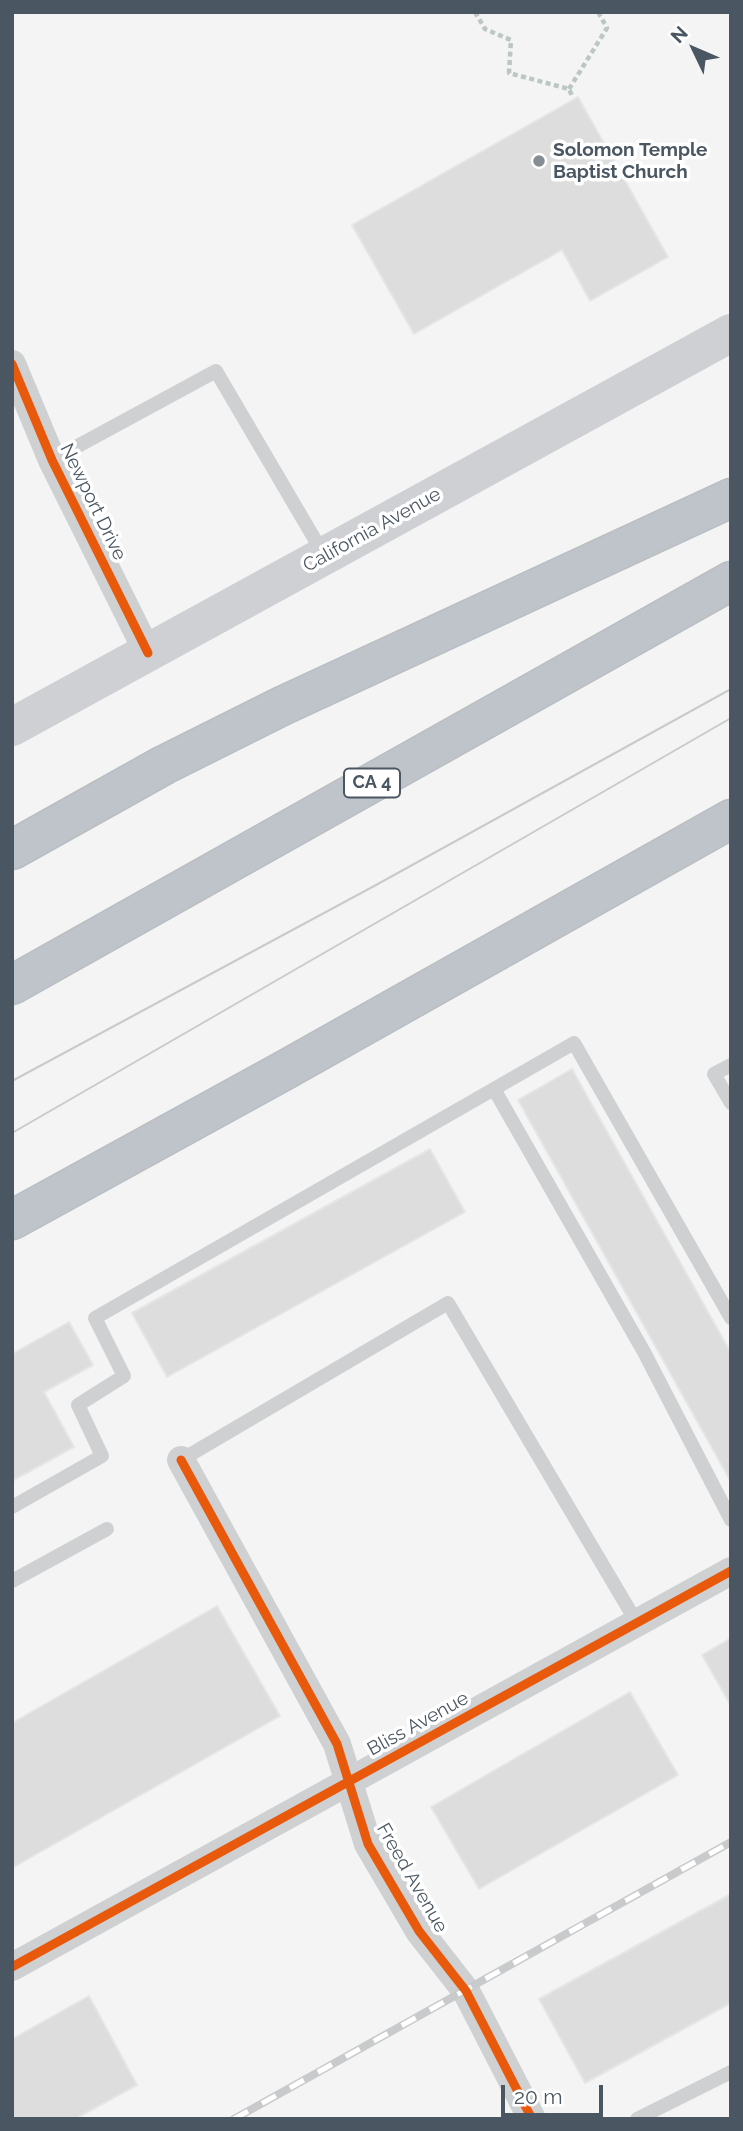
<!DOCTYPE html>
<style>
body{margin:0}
#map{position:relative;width:743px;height:2131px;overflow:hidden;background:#f4f4f4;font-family:Raleway,sans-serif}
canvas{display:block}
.frame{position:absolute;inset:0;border:14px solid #4a5661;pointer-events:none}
.north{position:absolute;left:659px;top:14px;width:70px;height:70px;-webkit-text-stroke:5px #fff;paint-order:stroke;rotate:314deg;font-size:19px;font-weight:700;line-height:28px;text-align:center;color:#4a5661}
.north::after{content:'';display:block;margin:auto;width:24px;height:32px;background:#4a5661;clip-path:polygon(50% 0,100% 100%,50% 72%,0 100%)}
.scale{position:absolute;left:501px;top:2085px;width:102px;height:32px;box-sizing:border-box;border:4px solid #4a5661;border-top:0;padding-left:9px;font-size:21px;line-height:24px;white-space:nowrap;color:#4a5661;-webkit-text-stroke:5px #fff;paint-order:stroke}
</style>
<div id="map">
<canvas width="743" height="2131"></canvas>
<div class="frame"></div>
<div class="north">N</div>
<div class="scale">20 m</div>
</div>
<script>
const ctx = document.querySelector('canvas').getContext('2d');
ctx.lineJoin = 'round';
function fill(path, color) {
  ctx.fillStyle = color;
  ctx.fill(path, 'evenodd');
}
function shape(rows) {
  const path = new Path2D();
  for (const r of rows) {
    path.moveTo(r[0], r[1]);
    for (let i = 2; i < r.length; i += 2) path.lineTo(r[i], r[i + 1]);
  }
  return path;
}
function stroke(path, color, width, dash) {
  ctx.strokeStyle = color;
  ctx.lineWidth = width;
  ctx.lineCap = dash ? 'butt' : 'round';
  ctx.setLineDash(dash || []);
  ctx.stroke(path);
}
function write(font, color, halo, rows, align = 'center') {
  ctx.font = font + ' Raleway,sans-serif';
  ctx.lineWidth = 7;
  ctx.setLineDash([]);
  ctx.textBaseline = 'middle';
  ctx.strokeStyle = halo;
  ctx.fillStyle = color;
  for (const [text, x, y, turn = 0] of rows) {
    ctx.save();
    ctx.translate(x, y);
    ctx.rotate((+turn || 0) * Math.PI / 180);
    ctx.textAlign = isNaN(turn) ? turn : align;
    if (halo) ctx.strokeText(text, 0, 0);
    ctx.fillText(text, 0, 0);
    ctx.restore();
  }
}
const building = shape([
 [578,97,668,257,590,301,562,250,414,334,352,225,578,97],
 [572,1069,731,1353,731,1482,518,1100,572,1069],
 [430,1149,465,1212,167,1377,132,1313,430,1149],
 [69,1322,93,1365,44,1392,74,1447,12,1481,12,1354,69,1322],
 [217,1606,280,1716,12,1868,12,1723,217,1606],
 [731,1638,731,1706,702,1655,731,1638],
 [630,1692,678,1775,479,1889,431,1807,630,1692],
 [731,1894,731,2003,585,2083,539,1999,731,1894],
 [89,1996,137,2085,75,2119,12,2119,12,2039,89,1996]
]);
fill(building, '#ddddde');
stroke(building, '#e5e6e7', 2);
const highway = shape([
 [12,850,164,765,282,706,731,498],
 [12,985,731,581],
 [12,1220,285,1070,731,819]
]);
stroke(highway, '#b9bec3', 41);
stroke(shape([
 [475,12,485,29,511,40,509,73,569,89,573,98],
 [569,89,607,28,598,12]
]), '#bcc7c4', 4.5, [5, 3.5]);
stroke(shape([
 [52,460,216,371,324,555],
 [731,1065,714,1074,731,1103],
 [494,1089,644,1352,731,1520],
 [181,1460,448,1303,637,1623],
 [12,1507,102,1456,78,1405,124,1376,95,1318,574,1043,731,1318],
 [12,1581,107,1529],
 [637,2119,731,2072]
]), '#ced0d2', 14);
stroke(shape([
 [12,364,52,460,148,653],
 [181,1460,337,1744,368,1844,419,1931,466,1991,532,2119],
 [12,1967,731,1571]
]), '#ced0d2', 28);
stroke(shape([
 [12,727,731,333]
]), '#ced0d4', 38);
stroke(highway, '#bec4c9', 38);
stroke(shape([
 [12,1081,376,885,731,689],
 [12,1133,731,718]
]), '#c9cacc', 2);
const rail = shape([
 [234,2119,731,1842]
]);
stroke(rail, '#c9cacc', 8);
stroke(rail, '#fff', 5, [16]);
stroke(shape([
 [12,364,52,460,148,653],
 [181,1460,337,1744,368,1844,419,1931,466,1991,532,2119],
 [12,1967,731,1571]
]), '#e8590c', 9);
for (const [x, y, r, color] of [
 [539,161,7,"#868d94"]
]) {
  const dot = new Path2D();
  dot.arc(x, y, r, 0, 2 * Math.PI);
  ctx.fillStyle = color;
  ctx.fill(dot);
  stroke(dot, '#fff', 2.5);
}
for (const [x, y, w] of [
 [372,783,56]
]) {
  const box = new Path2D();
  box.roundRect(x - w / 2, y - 14.5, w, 29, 5);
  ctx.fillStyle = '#fff';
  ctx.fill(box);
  stroke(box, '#4a5661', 2);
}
write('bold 18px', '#4a5661', null, [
 ["CA 4",372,783]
]);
write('bold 19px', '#4a5661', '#fff', [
 ["Solomon Temple",553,150],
 ["Baptist Church",553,172]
], 'left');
write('19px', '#4a5661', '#fff', [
 ["Newport Drive",93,502,64],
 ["California Avenue",372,530,-29],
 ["Bliss Avenue",418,1724,-29],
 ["Freed Avenue",412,1878,60]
]);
</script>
